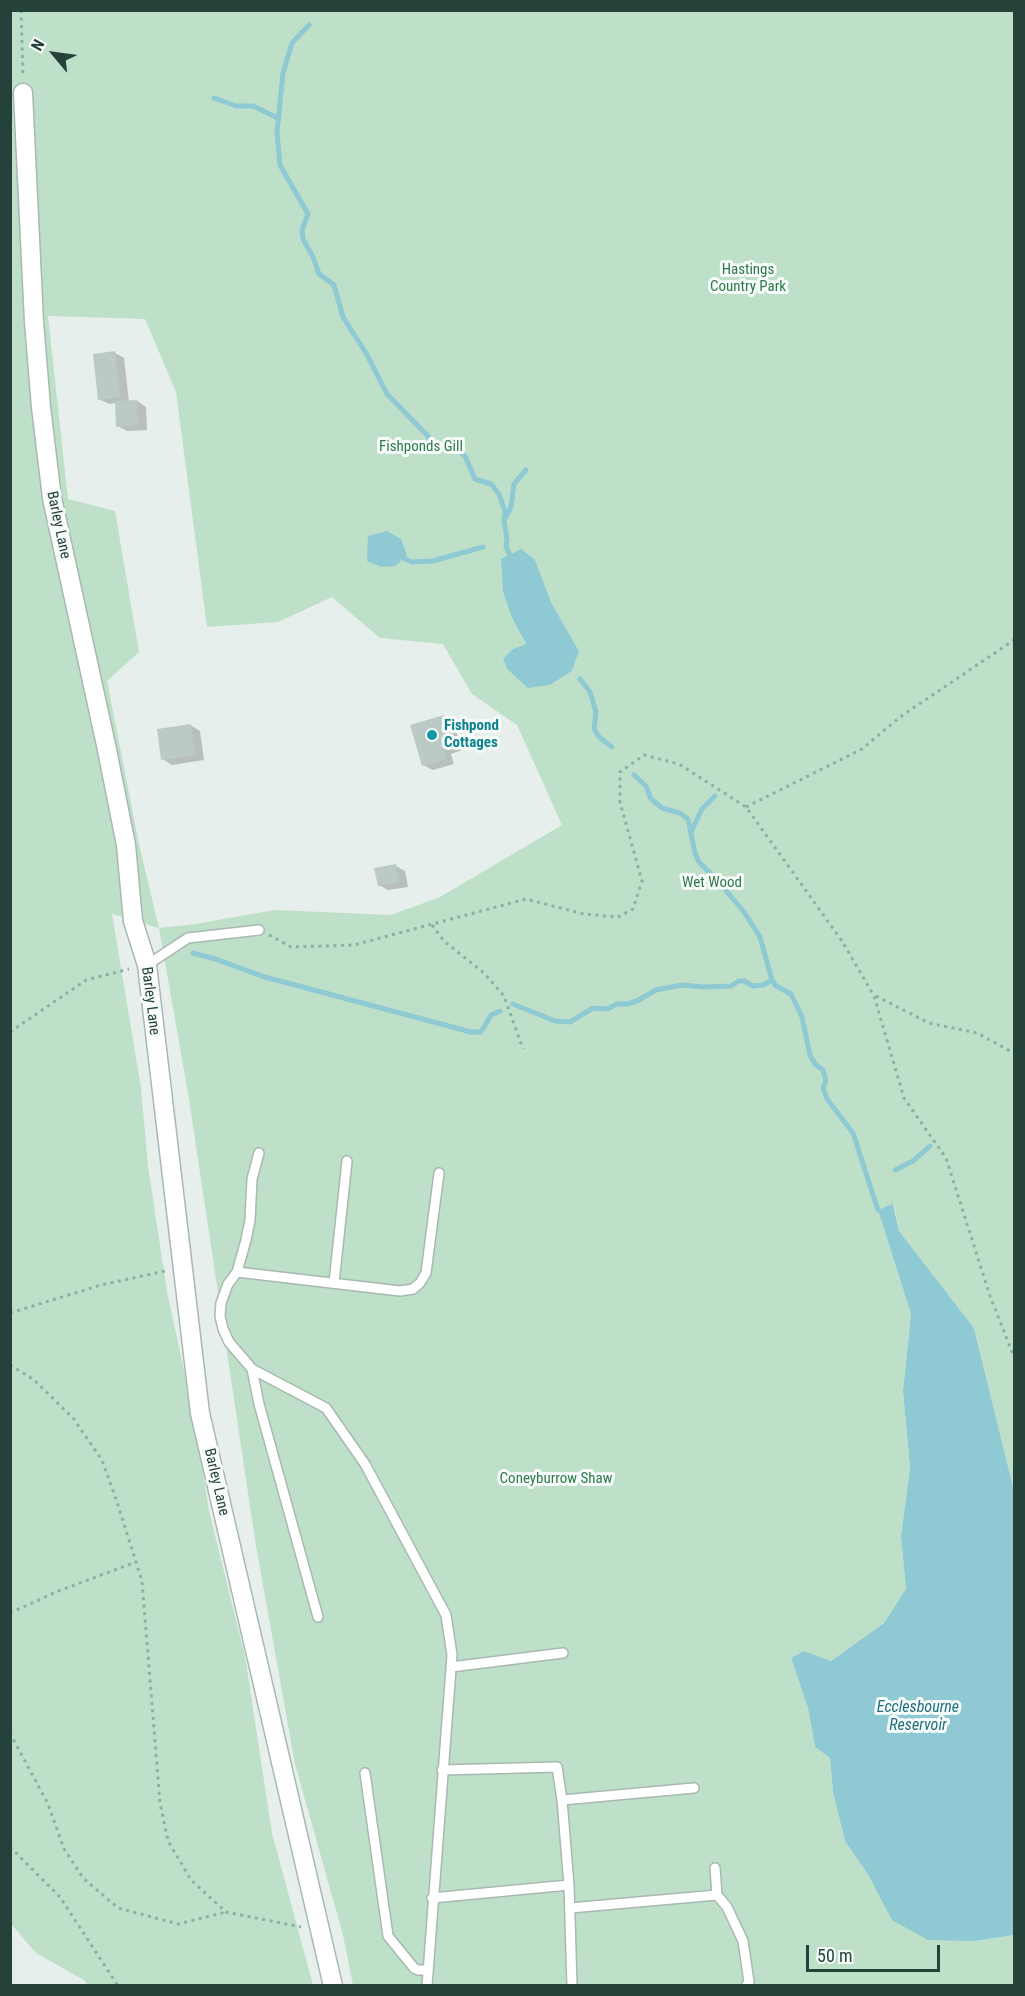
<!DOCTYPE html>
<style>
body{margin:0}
#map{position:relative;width:1025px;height:1996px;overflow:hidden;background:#e6efeb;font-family:"Roboto Condensed",sans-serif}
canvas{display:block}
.frame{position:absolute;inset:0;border:12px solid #24423a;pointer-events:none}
.north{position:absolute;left:24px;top:24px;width:60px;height:60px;-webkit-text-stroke:4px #f7fbf9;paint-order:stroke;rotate:299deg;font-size:16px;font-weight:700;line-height:24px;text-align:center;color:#24423a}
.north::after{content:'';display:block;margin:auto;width:21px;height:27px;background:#24423a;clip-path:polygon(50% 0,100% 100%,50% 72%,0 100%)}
.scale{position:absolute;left:806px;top:1945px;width:134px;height:27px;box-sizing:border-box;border:3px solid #24423a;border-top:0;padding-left:8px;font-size:18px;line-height:21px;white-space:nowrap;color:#24423a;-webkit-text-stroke:4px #f7fbf9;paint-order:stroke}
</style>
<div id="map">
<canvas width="1025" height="1996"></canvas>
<div class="frame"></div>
<div class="north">N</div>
<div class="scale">50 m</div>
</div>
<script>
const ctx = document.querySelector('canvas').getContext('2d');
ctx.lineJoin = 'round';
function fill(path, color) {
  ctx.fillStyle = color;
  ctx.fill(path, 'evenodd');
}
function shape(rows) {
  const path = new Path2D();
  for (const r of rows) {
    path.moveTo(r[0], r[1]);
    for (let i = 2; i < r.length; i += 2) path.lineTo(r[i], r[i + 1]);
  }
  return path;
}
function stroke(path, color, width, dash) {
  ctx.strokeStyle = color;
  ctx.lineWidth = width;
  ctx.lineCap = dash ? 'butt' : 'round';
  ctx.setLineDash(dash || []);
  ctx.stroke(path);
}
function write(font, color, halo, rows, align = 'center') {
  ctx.font = font + ' "Roboto Condensed",sans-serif';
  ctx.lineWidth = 6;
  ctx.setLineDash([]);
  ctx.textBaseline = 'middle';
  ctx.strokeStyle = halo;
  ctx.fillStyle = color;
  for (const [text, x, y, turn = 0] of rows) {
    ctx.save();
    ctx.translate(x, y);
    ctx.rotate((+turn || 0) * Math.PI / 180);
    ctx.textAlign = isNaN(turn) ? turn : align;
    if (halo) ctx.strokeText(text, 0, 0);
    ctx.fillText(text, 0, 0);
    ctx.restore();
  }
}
fill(shape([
 [10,11,1014,11,1014,1491,974,1328,899,1231,894,1205,878,1210,911,1314,903,1391,910,1468,901,1536,906,1589,884,1623,831,1661,804,1651,791,1658,808,1708,815,1747,830,1758,833,1792,845,1841,869,1876,975,1941,1014,1935,1014,1985,353,1985,343,1935,295,1764,256,1546,189,1099,159,928,112,914,141,1088,148,1166,167,1292,196,1425,209,1511,245,1656,272,1833,313,1985,88,1985,84,1980,36,1953,11,1924],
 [48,316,145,319,176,392,207,627,278,622,332,597,380,638,443,644,472,694,517,725,562,825,440,897,391,915,275,910,195,924,159,928,139,844,107,681,139,652,115,511,68,499],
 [535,560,552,604,579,651,572,671,550,685,529,687,507,669,503,659,526,645,512,618]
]), '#bfe0c8');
fill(shape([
 [387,531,401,539,407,555,395,566,381,567,367,561,368,536],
 [521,549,535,560,552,604,579,651,572,671,550,685,528,688,507,669,503,659,513,649,526,644,512,618,503,591,501,559],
 [893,1204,899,1231,974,1328,1014,1491,1014,1935,975,1941,928,1940,892,1920,869,1876,845,1841,833,1792,830,1758,815,1747,808,1708,791,1658,804,1651,831,1661,884,1623,906,1589,901,1536,910,1468,903,1391,911,1314,878,1210]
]), '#8ec9d4');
fill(shape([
 [115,353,124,358,129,402,137,401,146,407,147,430,127,431,118,426,117,403,109,404,99,399],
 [444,716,453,722,462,750,451,754,454,764,433,770,423,765],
 [190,725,200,731,204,760,172,765,163,759],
 [396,866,405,871,408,887,388,890,379,885]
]), '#0003');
stroke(shape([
 [309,25,292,43,283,73,277,132,280,165,308,214,302,230,303,239,313,257,319,274,334,285,343,317,366,353,387,394,428,436,431,444,438,446,453,446,465,456,475,479,491,484,499,494,505,512,504,520,507,540,506,547,510,555],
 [214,98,236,106,253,106,278,118],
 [506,517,511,507,514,484,526,470],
 [403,558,412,562,433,561,483,547],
 [580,679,590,692,596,712,594,729,599,737,612,747],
 [634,775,646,786,651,799,662,808,680,813,688,819,695,853,699,862,718,881,744,912,760,937,772,980,776,986,791,994,802,1017,810,1055,815,1064,823,1070,826,1080,823,1088,827,1099,853,1133,878,1210],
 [691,832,702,809,715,796],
 [193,953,215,959,265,977,471,1032,481,1032,491,1015,500,1011],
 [513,1004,555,1021,570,1022,593,1008,607,1009,617,1004,627,1004,637,1001,656,990,682,985,704,987,731,986,739,981,744,981,753,986,763,985,772,980],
 [895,1170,913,1161,930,1146]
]), '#8ec9d4', 5);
fill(shape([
 [115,351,120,397,98,400,93,354],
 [137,400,138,425,116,427,115,401],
 [444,715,453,745,443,749,446,759,422,766,410,725],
 [191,724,195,755,161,760,157,729],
 [396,864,399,882,378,886,374,868]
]), '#bbcac4');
const lane = shape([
 [147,965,188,938,259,930],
 [259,1153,252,1179,250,1220,246,1240,237,1272,228,1284,221,1303,220,1316,223,1329,229,1342,252,1369,326,1408,365,1464,446,1615,452,1655,427,1986],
 [237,1272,400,1291,413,1289,420,1283,426,1273,439,1173],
 [334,1283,347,1161],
 [252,1369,259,1404,318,1617],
 [451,1667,563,1653],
 [442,1770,557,1767,562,1800,569,1885,572,1986],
 [365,1773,388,1936,414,1968,418,1970,427,1970],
 [562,1800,694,1788],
 [715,1868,717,1895,727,1907,743,1941,749,1982,746,1986],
 [432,1898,569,1885],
 [570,1908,717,1895]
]);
const street = shape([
 [23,93,34,322,41,407,52,498,106,745,126,845,133,921,147,965,200,1413,333,1986]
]);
stroke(lane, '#a8b8b2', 12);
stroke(street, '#a8b8b2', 21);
stroke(shape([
 [21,10,23,76],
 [746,807,862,749,900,717,1014,640],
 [432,925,444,941,484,973,504,996,523,1049],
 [269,935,291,947,354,945,526,899,584,914,618,917,633,909,642,881,620,802,620,772,644,755,679,764,746,807,842,941,874,996,904,1098,946,1158,990,1296,1014,1357],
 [876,996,929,1023,977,1033,1014,1053],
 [10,1032,86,980,129,969],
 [10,1313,101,1285,165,1271],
 [10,1365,33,1379,73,1418,102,1460,117,1502,142,1581,160,1803,168,1841,191,1880,226,1912,301,1927],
 [10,1613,56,1592,136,1562],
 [10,1733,48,1804,64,1849,83,1878,118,1908,178,1924,226,1912],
 [10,1847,60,1897,118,1986]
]), '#86b3a5', 3, [3, 4.5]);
stroke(lane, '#fff', 9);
stroke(street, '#fff', 18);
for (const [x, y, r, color] of [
 [432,735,6,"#0f9aa8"]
]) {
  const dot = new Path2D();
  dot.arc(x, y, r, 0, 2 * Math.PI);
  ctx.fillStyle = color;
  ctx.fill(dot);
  stroke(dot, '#f7fbf9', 2);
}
write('15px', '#2d7a4b', '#f7fbf9', [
 ["Hastings",748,270],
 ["Country Park",748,287],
 ["Fishponds Gill",421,447],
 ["Wet Wood",712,883],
 ["Coneyburrow Shaw",556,1479]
]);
write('15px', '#24423a', '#f7fbf9', [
 ["Barley Lane",58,525,78],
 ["Barley Lane",150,1001,83],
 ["Barley Lane",216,1482,77]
]);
write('bold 15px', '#0d838f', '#f7fbf9', [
 ["Fishpond",444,726],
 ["Cottages",444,743]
], 'left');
write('italic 16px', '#1c6f80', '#f7fbf9', [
 ["Ecclesbourne",918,1708],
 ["Reservoir",918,1726]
]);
</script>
